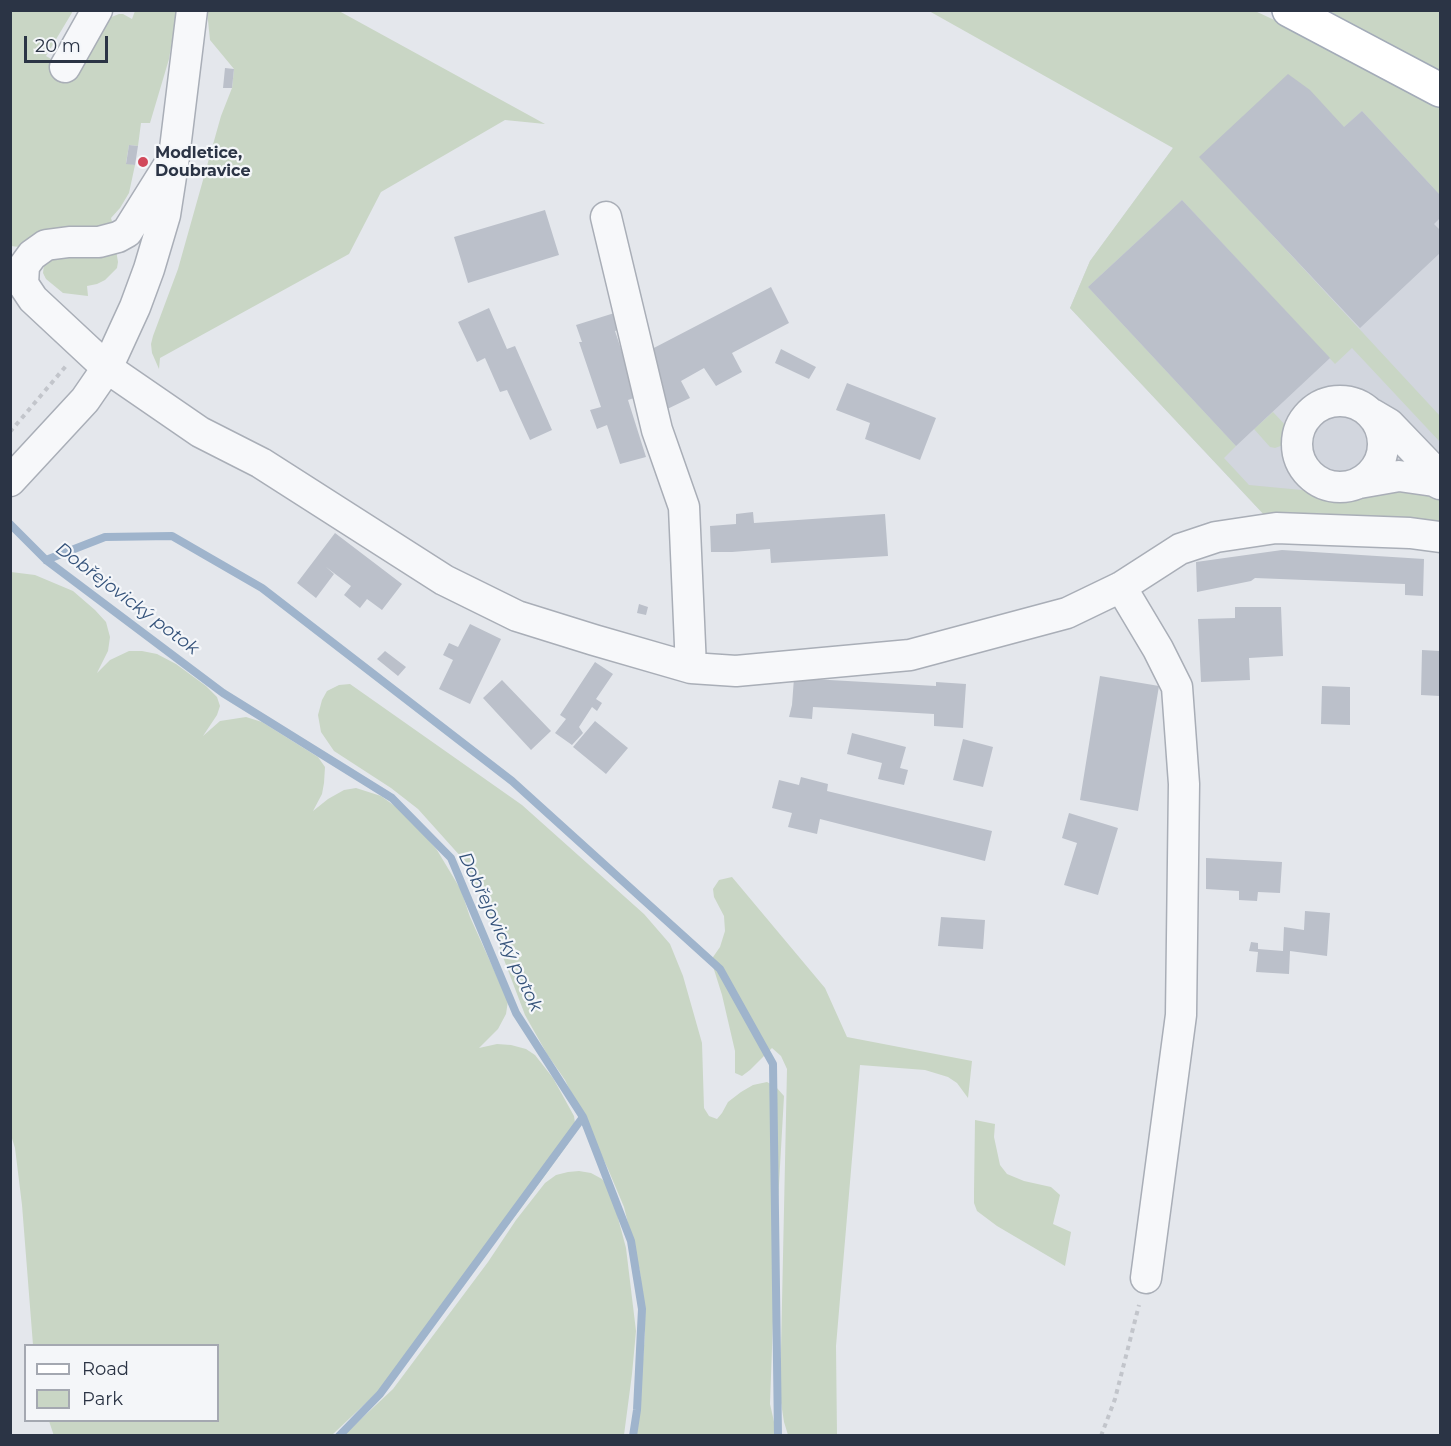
<!DOCTYPE html>
<meta charset="utf-8">
<style>
body{margin:0}
#map{position:relative;width:1451px;height:1446px;overflow:hidden;background:#e4e7ec;font-family:Montserrat,sans-serif}
canvas{display:block}
.frame{position:absolute;inset:0;border:12px solid #2b3445;pointer-events:none}
.legend{position:absolute;left:24px;top:1344px;width:195px;height:78px;box-sizing:border-box;background:#f4f6f9;border:2px solid #a4a8b1;margin:0;padding:8px 10px;list-style:none;font-size:18px;color:#2b3445}
.legend li{display:flex;align-items:center;gap:12px;height:30px}
.legend b{width:30px;border:2px solid #a4a8b1}
.scale{position:absolute;left:24px;top:36px;width:84px;height:27px;box-sizing:border-box;border:3px solid #2b3445;border-top:0;padding-left:8px;font-size:18px;line-height:21px;white-space:nowrap;color:#2b3445;-webkit-text-stroke:4px #f4f6f9;paint-order:stroke}
</style>
<div id="map">
<canvas width="1451" height="1446"></canvas>
<div class="frame"></div>
<ul class="legend">
<li><b style="height:8px;background:#fff"></b>Road</li>
<li><b style="height:16px;background:#c9d6c5"></b>Park</li>
</ul>
<div class="scale">20 m</div>
</div>
<script>
const ctx = document.querySelector('canvas').getContext('2d');
ctx.lineJoin = 'round';
function fill(path, color) {
  ctx.fillStyle = color;
  ctx.fill(path, 'evenodd');
}
function shape(rows) {
  const path = new Path2D();
  for (const r of rows) {
    if (r.length === 3) {
      path.moveTo(r[0] + r[2], r[1]);
      path.arc(r[0], r[1], r[2], 0, 2 * Math.PI);
      continue;
    }
    path.moveTo(r[0], r[1]);
    for (let i = 2; i < r.length; i += 2) path.lineTo(r[i], r[i + 1]);
  }
  return path;
}
function stroke(path, color, width, dash) {
  ctx.strokeStyle = color;
  ctx.lineWidth = width;
  ctx.lineCap = dash ? 'butt' : 'round';
  ctx.setLineDash(dash || []);
  ctx.stroke(path);
}
function write(font, color, halo, rows, align = 'center') {
  ctx.font = font + ' Montserrat,sans-serif';
  ctx.lineWidth = 4.5;
  ctx.setLineDash([]);
  ctx.textBaseline = 'middle';
  ctx.strokeStyle = halo;
  ctx.fillStyle = color;
  for (const [text, x, y, turn = 0] of rows) {
    ctx.save();
    ctx.translate(x, y);
    ctx.rotate((+turn || 0) * Math.PI / 180);
    ctx.textAlign = isNaN(turn) ? turn : align;
    if (halo) ctx.strokeText(text, 0, 0);
    ctx.fillText(text, 0, 0);
    ctx.restore();
  }
}
fill(shape([
 [1219,47,1440,122,1440,530,1268,519,1070,308,1090,261,1173,148]
]), '#d2d6de');
fill(shape([
 [11,11,73,11,46,56,77,74,109,18,119,14,123,14,132,19,135,11,177,11,169,59,150,123,141,123,138,146,129,145,126,163,135,165,129,193,120,208,111,218,113,225,93,228,59,228,42,232,19,247,11,246],
 [207,11,339,11,545,124,505,120,381,192,349,254,160,358,159,369,152,353,151,344,153,336,178,269,221,116,232,88,234,69,210,40],
 [929,11,1255,11,1283,24,1440,106,1440,195,1362,111,1344,127,1200,157,1440,416,1440,442,1352,348,1335,364,1182,200,1088,287,1236,446,1224,458,1249,485,1312,491,1328,496,1346,498,1385,485,1440,492,1440,522,1268,519,1070,308,1090,261,1173,148],
 [1321,11,1440,11,1440,74],
 [116,250,118,262,117,268,105,280,97,284,87,286,88,296,63,293,46,279,43,273,44,264,55,257,96,257],
 [1273,412,1288,428,1286,444,1275,448,1270,447,1254,429],
 [11,572,35,575,73,591,95,610,106,622,110,637,108,651,97,673,110,660,129,651,142,651,157,654,176,664,206,686,217,697,220,706,217,715,203,736,220,721,246,717,262,722,318,757,325,767,324,783,322,794,313,811,328,799,344,790,356,788,381,796,410,817,437,850,461,890,470,917,508,1001,506,1014,498,1029,479,1048,497,1044,511,1045,526,1049,535,1055,553,1078,574,1116,576,1130,567,1145,519,1211,386,1384,332,1435,54,1436,49,1421,218,1420,218,1346,33,1345,22,1205,15,1148,10,1132],
 [350,684,522,805,644,914,670,944,683,976,702,1043,704,1108,709,1116,717,1119,722,1113,728,1102,741,1092,753,1085,767,1082,776,1087,784,1096,776,1237,770,1404,777,1435,634,1435,641,1387,645,1332,640,1272,624,1207,608,1169,565,1080,547,1054,525,1015,473,878,462,858,418,809,391,788,334,751,321,732,318,715,322,700,327,691,339,685],
 [732,877,825,988,847,1037,972,1061,968,1098,957,1083,948,1077,925,1070,860,1065,836,1346,837,1435,788,1435,784,1422,780,1396,787,1069,781,1056,772,1048,750,1070,742,1076,735,1073,735,1051,722,995,711,960,720,947,725,931,724,916,714,897,713,889,719,880],
 [975,1120,995,1124,994,1137,1000,1165,1007,1174,1024,1181,1051,1187,1060,1195,1053,1224,1071,1232,1065,1266,997,1226,977,1211,974,1203,974,1192],
 [579,1171,591,1173,602,1179,610,1188,626,1248,636,1331,632,1374,624,1435,344,1435,393,1389,488,1262,516,1220,545,1183,556,1175,568,1172]
]), '#c9d6c5');
stroke(shape([
 [10,524,46,560,223,693,392,798,451,858,516,1013,583,1117,380,1394,339,1436],
 [46,560,105,537,172,536,262,588,512,781,720,969,773,1064,778,1436],
 [583,1117,631,1241,642,1309,637,1410,633,1436]
]), '#9fb4cc', 8);
fill(shape([
 [225,68,234,69,232,88,223,88],
 [1288,74,1310,90,1344,127,1362,111,1440,195,1440,218,1434,224,1440,230,1440,253,1360,328,1199,157],
 [129,145,138,146,135,165,126,164],
 [1182,200,1330,358,1236,446,1088,287],
 [545,210,559,255,468,283,454,237],
 [771,287,789,323,732,353,742,372,716,386,704,368,681,381,690,398,659,413,650,350],
 [489,308,507,349,515,346,552,430,530,440,507,390,500,392,485,358,477,362,458,322],
 [624,310,627,327,615,331,637,397,628,400,646,457,620,464,607,425,597,429,590,410,601,407,579,342,582,342,576,325],
 [781,349,816,367,809,379,775,363],
 [847,383,936,418,920,460,865,439,870,423,836,410],
 [753,512,754,523,885,514,888,556,771,563,770,549,732,552,711,552,710,526,736,524,736,514],
 [335,533,402,584,382,610,367,599,360,608,344,595,351,586,326,567,334,574,316,598,297,583],
 [1282,550,1424,559,1423,596,1405,595,1405,584,1255,578,1251,581,1197,592,1196,562],
 [639,604,648,607,646,615,637,613],
 [1235,607,1281,607,1283,656,1249,658,1250,680,1201,682,1198,619,1235,618],
 [470,624,501,639,470,704,439,689,453,660,443,655,449,643,458,647],
 [1422,650,1440,651,1440,696,1421,695],
 [385,651,406,667,398,676,377,659],
 [595,662,613,674,596,699,602,703,597,711,592,707,579,727,583,733,572,745,555,733,566,719,560,715],
 [1100,676,1159,686,1138,811,1080,800],
 [794,678,936,686,936,682,966,684,963,728,934,726,934,714,813,707,812,719,789,717,792,705],
 [502,680,551,731,531,750,483,698],
 [1322,686,1350,687,1350,725,1321,724],
 [595,721,628,748,606,774,573,747],
 [852,733,906,747,900,768,908,770,904,785,878,779,882,763,847,754],
 [963,739,993,747,983,787,953,780],
 [801,777,828,784,827,791,992,831,985,861,820,819,817,834,788,827,792,813,772,808,779,780,799,785],
 [1069,813,1118,828,1098,895,1064,885,1077,843,1062,838],
 [1206,858,1282,862,1280,893,1258,892,1257,901,1239,900,1239,891,1206,889],
 [1305,911,1330,913,1327,956,1290,951,1289,974,1256,972,1258,952,1249,951,1251,942,1258,943,1258,949,1283,951,1284,927,1304,930],
 [941,917,985,920,983,949,938,946]
]), '#bbc0ca');
const minor = shape([
 [65,67,97,10],
 [174,157,127,232,118,237,99,242,69,242,46,245,32,255,24,266,23,284,33,299,107,368,200,432,261,463,444,580,517,616,594,640,691,668,736,671,910,655,1067,613,1121,587,1180,549,1216,537,1276,528,1410,533,1440,537],
 [606,217,657,430,684,507,691,668],
 [1340,444,43],
 [1372,414,1389,424,1440,477],
 [10,481,85,400,107,368,135,307,149,269,165,215,174,157,192,10],
 [1359,483,1399,476,1434,481,1440,484],
 [1121,587,1158,649,1177,687,1184,784,1181,1015,1146,1278]
]);
const major = shape([
 [1289,10,1440,90]
]);
stroke(minor, '#a9aeb7', 33);
stroke(major, '#a3abb8', 36);
stroke(shape([
 [10,432,66,366],
 [1101,1436,1115,1399,1139,1305]
]), '#c2c5cb', 4, [4.5, 4.5]);
stroke(minor, '#f7f8fa', 30);
stroke(major, '#fff', 33);
for (const [x, y, r, color] of [
 [143,162,6,"#d1495b"]
]) {
  const dot = new Path2D();
  dot.arc(x, y, r, 0, 2 * Math.PI);
  ctx.fillStyle = color;
  ctx.fill(dot);
  stroke(dot, '#f4f6f9', 2);
}
write('bold 16px', '#2b3445', '#f4f6f9', [
 ["Modletice,",155,153],
 ["Doubravice",155,171]
], 'left');
write('italic 18px', '#34527a', '#f4f6f9', [
 ["Dobřejovický potok",127,599,37],
 ["Dobřejovický potok",500,932,65]
]);
</script>
